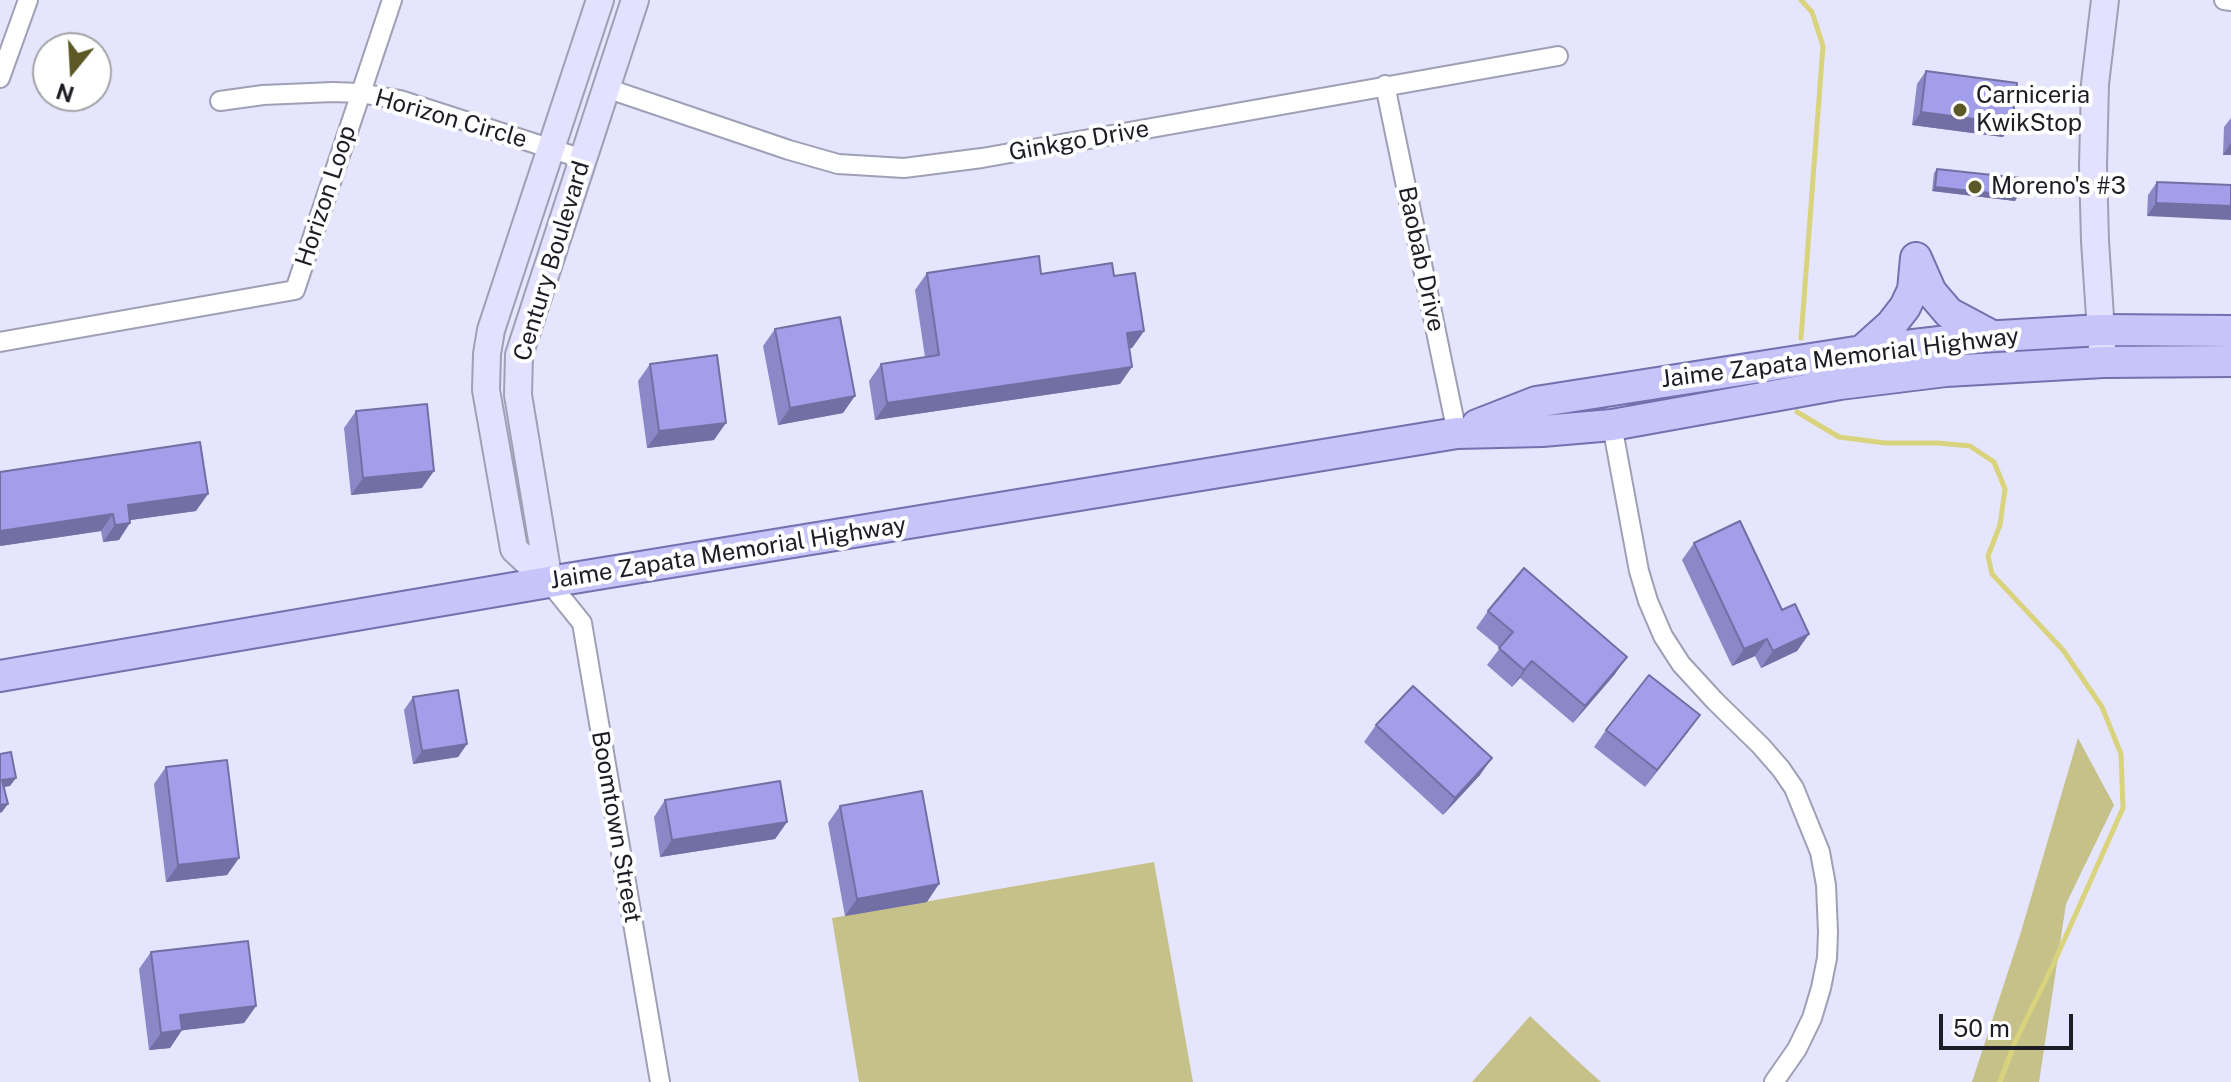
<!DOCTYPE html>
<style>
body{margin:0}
#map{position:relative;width:2231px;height:1082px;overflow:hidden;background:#e5e5fd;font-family:"Public Sans",sans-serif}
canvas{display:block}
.north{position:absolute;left:32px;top:32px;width:80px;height:80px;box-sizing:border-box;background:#fff;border:2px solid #a5a5a8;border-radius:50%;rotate:198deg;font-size:22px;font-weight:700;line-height:32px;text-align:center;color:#1d1d25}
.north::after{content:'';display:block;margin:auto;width:28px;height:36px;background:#5d5926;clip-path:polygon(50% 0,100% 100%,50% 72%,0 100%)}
.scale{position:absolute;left:1939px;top:1014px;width:134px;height:36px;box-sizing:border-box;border:4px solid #1d1d25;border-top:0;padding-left:10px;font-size:24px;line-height:28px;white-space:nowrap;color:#1d1d25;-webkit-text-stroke:6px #fff;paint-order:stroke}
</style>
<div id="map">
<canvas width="2231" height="1082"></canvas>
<div class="north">N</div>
<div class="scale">50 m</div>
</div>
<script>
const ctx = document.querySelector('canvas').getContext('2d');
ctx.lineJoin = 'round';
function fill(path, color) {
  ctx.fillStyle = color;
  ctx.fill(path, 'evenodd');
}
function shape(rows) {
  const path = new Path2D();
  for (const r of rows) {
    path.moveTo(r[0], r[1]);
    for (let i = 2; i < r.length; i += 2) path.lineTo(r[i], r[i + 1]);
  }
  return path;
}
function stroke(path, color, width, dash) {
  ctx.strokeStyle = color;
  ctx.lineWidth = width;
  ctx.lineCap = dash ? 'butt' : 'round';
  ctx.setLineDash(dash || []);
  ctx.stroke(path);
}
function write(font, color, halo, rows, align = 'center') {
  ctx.font = font + ' "Public Sans",sans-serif';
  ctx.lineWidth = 8;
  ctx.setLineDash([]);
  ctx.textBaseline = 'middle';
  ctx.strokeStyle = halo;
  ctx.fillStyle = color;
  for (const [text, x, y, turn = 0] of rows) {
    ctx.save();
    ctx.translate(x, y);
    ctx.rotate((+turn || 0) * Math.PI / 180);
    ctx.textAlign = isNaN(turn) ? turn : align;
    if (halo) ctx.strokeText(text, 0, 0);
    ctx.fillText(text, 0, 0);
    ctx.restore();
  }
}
fill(shape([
 [2078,738,2114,805,2066,904,2039,1082,1972,1082,2020,935],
 [1154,862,1193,1082,859,1082,832,918],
 [1530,1016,1581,1064,1601,1082,1472,1082]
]), '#c5c189');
stroke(shape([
 [1801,338,1823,46,1812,12,1801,0],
 [1797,412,1839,437,1885,443,1938,443,1970,446,1994,462,2005,489,2000,525,1988,556,1992,574,2063,650,2102,707,2121,754,2123,808,2053,965,2015,1042,2000,1082]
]), '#d9d37e', 5);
const street = shape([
 [2224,0,2231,1],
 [0,78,28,0],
 [1385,85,1457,433],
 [606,88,789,150,838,164,904,168,982,158,1558,56],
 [220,101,263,95,333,92,360,93,400,100,583,159],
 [0,342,295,290,392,0],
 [1612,425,1639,571,1648,601,1663,636,1681,664,1715,701,1761,746,1781,769,1794,788,1820,852,1826,885,1828,932,1827,958,1821,988,1812,1018,1797,1049,1774,1082],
 [549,582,582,623,660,1082]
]);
const secondary = shape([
 [2103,362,2095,241,2093,166,2095,84,2105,0],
 [549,582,514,549,486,390,487,354,491,330,600,0],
 [549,582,518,395,519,355,635,0]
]);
const primary = shape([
 [1916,258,1931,292,1949,313,1992,336],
 [1862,351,1891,325,1905,307,1913,290,1916,258],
 [1477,425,1536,402,1862,351,1983,337,2101,330,2231,331],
 [0,676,549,582,1457,433,1542,431,1612,425,1840,384,1946,371,2103,362,2231,361]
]);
stroke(street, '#9f9fb5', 22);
stroke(secondary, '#9f9fb5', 30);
stroke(primary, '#7370ae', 34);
stroke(street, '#fff', 18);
stroke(secondary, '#e3e1fd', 26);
stroke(primary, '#c7c4fa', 30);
fill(shape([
 [1926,71,2012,124,2003,137,1912,125,1917,84],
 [2231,118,2231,155,2223,155,2224,127],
 [1937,169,2018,196,2015,201,1932,191,1934,173],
 [2157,182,2231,185,2147,216,2148,195],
 [927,273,1114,276,1144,331,1132,348,1129,348,1120,384,875,420,869,381,881,364,925,357,915,290],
 [775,329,843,413,778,425,763,346],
 [650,364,714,440,647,448,638,381],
 [356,411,422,488,351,495,344,428],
 [0,472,196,511,130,520,119,540,103,542,101,531,0,546],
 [1694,543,1782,610,1809,634,1797,651,1761,668,1755,656,1732,666,1682,560],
 [1488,611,1615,674,1573,723,1520,678,1512,687,1487,665,1500,648,1476,628],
 [413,697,467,744,458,757,413,764,404,710],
 [1700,715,1645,787,1594,747,1606,730],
 [1376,725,1480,775,1443,815,1364,742],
 [166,767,239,858,227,875,166,882,154,784],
 [665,800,787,822,775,839,660,857,654,817],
 [840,806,927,902,845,916,828,823],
 [151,952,256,1006,244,1023,182,1030,170,1048,149,1050,139,969]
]), '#8b88c8');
fill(shape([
 [1921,112,2012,124,2003,137,1912,125],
 [2231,143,2231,155,2223,155],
 [1935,187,2018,196,2015,201,1932,191],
 [2156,203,2231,206,2231,220,2147,216],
 [1144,331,1132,348,1115,350,1127,333],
 [1132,367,1120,384,875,420,887,403],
 [855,396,843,413,778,425,790,408],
 [726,423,714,440,647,448,659,431],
 [434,471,422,488,351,495,363,478],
 [208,494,196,511,116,522,128,505],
 [113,514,101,531,0,546,0,531],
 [130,523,119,540,103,542,115,525],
 [1809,634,1797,651,1761,668,1773,651],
 [1767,639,1755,656,1732,666,1744,649],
 [1627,657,1615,674,1573,723,1585,706],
 [1532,661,1520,678,1512,687,1524,670],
 [1700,715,1688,732,1645,787,1657,770],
 [467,744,458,757,413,764,422,751],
 [1492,758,1480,775,1443,815,1455,798],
 [16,778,10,786,0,788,2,780],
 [8,804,2,812,0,813,0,805],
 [787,822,775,839,660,857,672,840],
 [239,858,227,875,166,882,178,865],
 [939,884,927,902,845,916,857,899],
 [256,1006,244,1023,168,1032,180,1015],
 [182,1030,170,1048,149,1050,161,1033]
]), '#716fa3');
const building = shape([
 [1926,71,2017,83,2012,124,1921,112,1926,71],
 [1937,169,2020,178,2018,196,1935,187,1937,169],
 [2157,182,2231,185,2231,206,2156,203,2157,182],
 [1039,256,1041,274,1112,263,1114,276,1135,273,1144,331,1127,333,1132,367,887,403,881,364,939,355,927,273,1039,256],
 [840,317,855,396,790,408,775,329,840,317],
 [717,355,726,423,659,431,650,364,717,355],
 [427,404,434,471,363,478,356,411,427,404],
 [200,442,208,494,128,505,130,523,115,525,113,514,0,531,0,472,200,442],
 [1740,521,1782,610,1795,604,1809,634,1773,651,1767,639,1744,649,1694,543,1740,521],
 [1524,568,1627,657,1585,706,1532,661,1524,670,1499,648,1513,632,1488,611,1524,568],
 [1649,675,1700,715,1657,770,1606,730,1649,675],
 [1413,686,1492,758,1455,798,1376,725,1413,686],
 [458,690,467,744,422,751,413,697,458,690],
 [11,752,16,778,2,780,8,804,0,805,0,754,11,752],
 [227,760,239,858,178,865,166,767,227,760],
 [780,781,787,822,672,840,665,800,780,781],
 [922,791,939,884,857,899,840,806,922,791],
 [248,941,256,1006,180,1015,182,1030,161,1033,151,952,248,941]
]);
fill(building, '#a29ee9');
stroke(building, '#716fa3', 2);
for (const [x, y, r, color] of [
 [1960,110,8,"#5d5926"],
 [1975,187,8,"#5d5926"]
]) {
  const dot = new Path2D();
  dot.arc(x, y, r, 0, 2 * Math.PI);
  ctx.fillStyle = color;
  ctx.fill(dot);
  stroke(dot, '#fff', 3);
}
write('24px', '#1d1d25', '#fff', [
 ["Carniceria",1976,96],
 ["KwikStop",1976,124],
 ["Moreno's #3",1991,187]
], 'left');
write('24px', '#1d1d25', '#fff', [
 ["Horizon Circle",451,119,16],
 ["Ginkgo Drive",1079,141,-10],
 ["Horizon Loop",326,196,-72],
 ["Baobab Drive",1421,259,78],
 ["Century Boulevard",552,261,-73],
 ["Jaime Zapata Memorial Highway",1840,358,-7],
 ["Jaime Zapata Memorial Highway",728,553,-9],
 ["Boomtown Street",616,827,80]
]);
</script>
